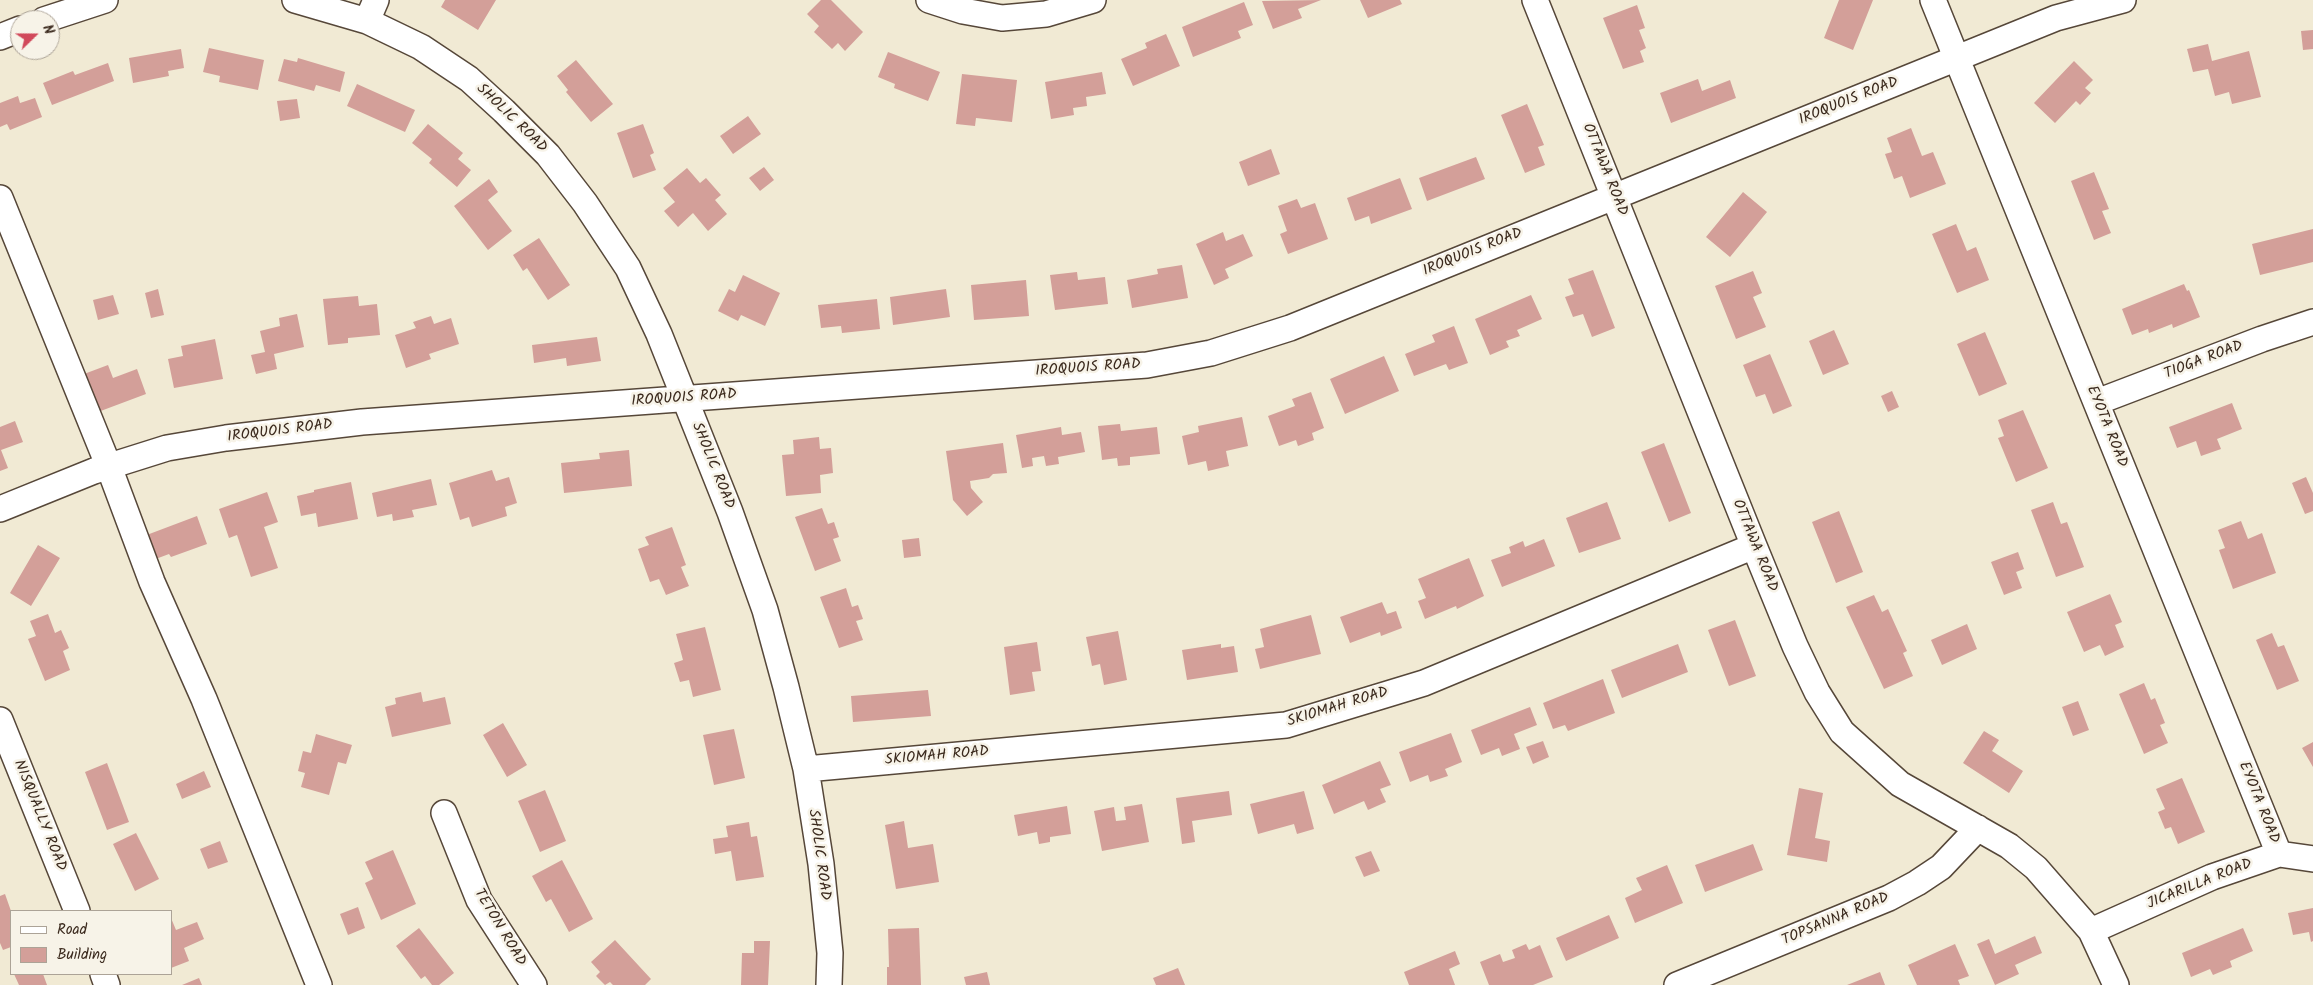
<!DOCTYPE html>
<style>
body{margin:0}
#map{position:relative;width:2313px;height:985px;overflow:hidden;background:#f1ead4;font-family:Kalam,sans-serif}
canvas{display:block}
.legend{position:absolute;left:10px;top:910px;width:162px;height:65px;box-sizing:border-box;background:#f7f3e8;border:1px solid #aca397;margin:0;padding:6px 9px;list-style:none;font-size:15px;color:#3b2a1e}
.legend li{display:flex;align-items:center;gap:10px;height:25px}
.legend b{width:25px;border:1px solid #aca397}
.north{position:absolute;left:10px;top:10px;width:50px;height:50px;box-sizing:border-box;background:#f7f3e8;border:1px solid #aca397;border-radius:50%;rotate:68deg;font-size:14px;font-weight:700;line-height:20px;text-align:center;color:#3b2a1e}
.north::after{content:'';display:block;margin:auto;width:18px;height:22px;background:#d1495b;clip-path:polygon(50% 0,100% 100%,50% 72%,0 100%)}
</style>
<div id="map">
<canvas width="2313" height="985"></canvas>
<ul class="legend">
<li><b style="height:6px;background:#fff"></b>Road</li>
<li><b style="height:14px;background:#d39f99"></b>Building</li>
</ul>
<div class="north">N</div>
</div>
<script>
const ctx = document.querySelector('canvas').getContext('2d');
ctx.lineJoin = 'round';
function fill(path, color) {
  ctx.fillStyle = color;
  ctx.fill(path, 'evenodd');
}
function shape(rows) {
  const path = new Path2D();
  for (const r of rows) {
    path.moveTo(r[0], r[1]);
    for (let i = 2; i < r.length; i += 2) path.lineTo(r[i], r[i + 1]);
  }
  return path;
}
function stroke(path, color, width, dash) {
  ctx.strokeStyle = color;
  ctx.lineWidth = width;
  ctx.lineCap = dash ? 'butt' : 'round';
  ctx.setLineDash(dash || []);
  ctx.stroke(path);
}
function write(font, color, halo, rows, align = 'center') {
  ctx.font = font + ' Kalam,sans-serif';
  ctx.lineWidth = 5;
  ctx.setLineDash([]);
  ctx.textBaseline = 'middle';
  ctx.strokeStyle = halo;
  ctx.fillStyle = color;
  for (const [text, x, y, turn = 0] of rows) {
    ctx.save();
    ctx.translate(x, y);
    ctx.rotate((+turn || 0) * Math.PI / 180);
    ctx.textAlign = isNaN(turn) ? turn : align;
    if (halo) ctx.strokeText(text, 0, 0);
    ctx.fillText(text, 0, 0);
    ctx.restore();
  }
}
fill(shape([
 [445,0,496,0,478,30,441,7],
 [821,0,831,0,863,32,845,51,838,43,832,49,814,32,819,26,807,14],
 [1321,0,1298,9,1302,18,1273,29,1262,1],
 [1360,0,1400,0,1402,4,1368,18],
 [1839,0,1873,0,1853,50,1824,38],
 [1244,2,1253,25,1238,31,1241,38,1193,57,1182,27],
 [1637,5,1645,28,1639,30,1646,48,1640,51,1644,62,1623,69,1603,18],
 [2313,30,2313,49,2303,50,2301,31],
 [1166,34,1180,66,1133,86,1121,59,1147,48,1145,43],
 [2208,44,2212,61,2249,51,2261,97,2232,104,2229,92,2215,96,2208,69,2193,72,2187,49],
 [209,48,264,60,258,90,219,82,220,76,203,72],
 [181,49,184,68,168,71,169,76,133,83,129,58],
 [888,52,940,72,928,101,894,88,895,84,878,77],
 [298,58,345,72,340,92,316,85,314,91,278,81,284,59,297,62],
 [576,60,613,104,591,122,566,92,568,90,557,76],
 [2074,61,2093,80,2085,88,2091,93,2080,105,2076,101,2055,123,2034,103],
 [108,63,114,81,52,105,43,83,73,71,75,75],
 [1102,72,1106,94,1086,97,1087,106,1073,108,1074,115,1051,119,1045,82],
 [962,74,1017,80,1012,122,976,118,975,126,956,124],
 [1698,79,1702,91,1730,80,1736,98,1671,123,1660,93],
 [357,84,415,110,405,132,347,106],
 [18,96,20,103,35,98,42,117,10,130,7,124,0,127,0,103],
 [297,99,300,118,280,121,277,101],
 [1527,104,1544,145,1538,147,1545,165,1525,173,1501,115],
 [748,116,761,134,733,154,720,136],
 [428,124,463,153,458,159,471,170,457,187,429,163,432,159,412,143],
 [643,124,654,153,650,155,656,170,633,178,617,133],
 [1911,128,1922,156,1933,152,1946,184,1910,198,1902,176,1894,179,1885,154,1892,152,1887,138],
 [1271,149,1280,174,1248,186,1239,162],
 [1476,157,1485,179,1427,201,1419,178],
 [764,167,774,180,760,191,749,178],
 [687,168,700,183,706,178,721,195,715,200,727,214,708,231,693,213,678,227,664,211,675,202,663,188],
 [2094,172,2109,209,2102,211,2111,233,2094,240,2071,181],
 [1400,178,1412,209,1371,224,1369,216,1355,221,1347,198],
 [489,179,498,192,488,200,512,231,488,250,454,206],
 [1743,192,1767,212,1730,257,1706,237],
 [1297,199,1301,208,1315,203,1328,239,1288,254,1280,234,1287,231,1278,206],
 [1956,224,1967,251,1976,247,1989,280,1957,293,1932,234],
 [2313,229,2313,262,2260,275,2252,244],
 [1223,232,1226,241,1243,234,1253,256,1225,269,1229,278,1214,285,1196,244],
 [539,238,570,285,548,300,527,268,523,271,513,255],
 [1182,265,1188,298,1132,308,1127,280,1158,274,1157,269],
 [1593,270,1615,328,1592,337,1583,314,1573,317,1565,297,1574,294,1568,279],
 [1753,271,1762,293,1753,297,1766,327,1736,339,1715,286],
 [1077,272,1078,280,1105,277,1108,304,1055,310,1050,275],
 [743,275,780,293,765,326,741,315,738,321,718,311,729,289,735,292],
 [1026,280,1029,316,974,320,971,285],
 [2184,284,2187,291,2189,290,2200,317,2173,328,2172,324,2149,333,2148,329,2132,335,2122,309],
 [158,289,164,315,151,318,145,293],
 [946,289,950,317,893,325,890,297],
 [113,295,119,314,98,320,93,300],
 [1531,295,1542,319,1517,330,1520,336,1506,341,1509,347,1490,355,1475,319],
 [358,296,359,306,377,304,380,335,348,338,348,343,328,345,323,299],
 [877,299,880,329,842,333,841,326,821,328,818,305],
 [297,314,304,347,274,354,277,369,256,374,251,355,265,352,260,331,280,326,279,318],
 [431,316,434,324,451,318,459,344,429,354,431,359,406,368,395,335,416,328,413,322],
 [1454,326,1468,363,1449,370,1446,364,1414,376,1405,354,1435,342,1432,335],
 [1834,330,1849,364,1823,375,1809,341],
 [1985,332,2007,384,1979,396,1957,344],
 [597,337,601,361,567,366,566,358,534,363,532,345],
 [215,339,223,379,174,388,168,359,183,356,181,346],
 [1770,354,1792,406,1773,414,1765,394,1756,397,1743,365],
 [1384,356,1399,391,1345,414,1330,379],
 [108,365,113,378,137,369,146,394,98,412,84,374],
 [1892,391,1899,407,1888,412,1881,396],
 [1311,392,1324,428,1312,433,1314,440,1298,446,1296,440,1279,446,1268,416,1295,406,1292,399],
 [2232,403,2242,429,2217,439,2221,449,2201,456,2196,441,2177,448,2169,427],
 [2023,410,2048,468,2016,482,1998,438,2004,436,1998,420],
 [1242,417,1248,446,1226,451,1229,466,1208,471,1206,461,1188,465,1182,436,1199,432,1198,426],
 [15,421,23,442,1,450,8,468,0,471,0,427],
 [1120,424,1121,431,1157,427,1160,454,1130,457,1130,465,1118,466,1117,458,1102,460,1098,426],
 [1061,427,1062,435,1081,432,1085,452,1058,457,1059,464,1046,466,1044,456,1032,458,1033,466,1022,468,1016,435],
 [819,437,820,449,831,448,833,473,820,475,821,493,786,496,782,455,794,454,793,440],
 [1003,443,1007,473,993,474,989,478,970,481,971,488,983,502,967,516,953,500,946,451],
 [1664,443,1691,513,1669,522,1641,452],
 [629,450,632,486,564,493,561,463,600,459,599,453],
 [492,470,496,481,509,477,517,503,505,507,507,516,472,527,469,517,460,520,449,483],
 [2306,477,2313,493,2313,511,2305,514,2292,483],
 [431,479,437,505,412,510,414,517,393,521,392,514,377,517,372,493],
 [351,482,358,519,318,527,316,513,301,516,297,496,314,492,314,490],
 [267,492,278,522,264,527,278,568,251,577,237,535,229,538,219,509],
 [1607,502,1621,539,1579,553,1566,518],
 [2053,502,2061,524,2067,522,2084,567,2056,577,2031,510],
 [822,508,828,524,834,522,839,537,833,539,841,561,815,571,795,517],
 [1839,511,1863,572,1836,583,1812,522],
 [197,516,207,544,171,557,169,554,153,560,144,536],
 [2241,521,2248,539,2262,533,2276,573,2233,589,2219,550,2225,548,2218,530],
 [672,527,686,565,681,567,689,586,666,595,659,579,650,582,638,549,649,545,645,537],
 [919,538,921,556,904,558,902,540],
 [1544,539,1555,566,1502,587,1491,560,1511,553,1509,547,1523,541,1525,547],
 [38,545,60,558,31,606,10,593],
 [2018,552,2024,569,2016,572,2022,588,2004,595,1991,562],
 [1469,558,1484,596,1457,609,1456,606,1425,619,1418,601,1426,598,1418,579],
 [846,588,852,607,858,605,863,619,856,621,863,640,839,648,820,597],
 [2110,594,2122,622,2115,625,2124,647,2105,656,2100,645,2084,652,2067,612],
 [1874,595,1882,612,1888,609,1907,651,1903,653,1913,676,1884,689,1846,607],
 [1382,602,1387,614,1396,611,1402,628,1381,636,1380,632,1350,643,1340,617],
 [48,614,55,633,61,630,69,648,63,651,70,670,45,681,28,639,36,636,30,621],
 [1311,615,1321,654,1260,669,1255,649,1264,647,1260,629],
 [1735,620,1756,676,1729,686,1708,630],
 [1967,624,1977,649,1942,665,1931,640],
 [705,627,721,690,693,697,689,680,680,682,674,663,683,660,676,634],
 [1118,631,1127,680,1104,685,1100,664,1092,666,1086,637],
 [2272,633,2278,647,2284,645,2299,681,2277,690,2256,640],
 [1037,642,1041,671,1032,672,1035,691,1010,695,1004,647],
 [1221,644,1221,648,1234,646,1238,672,1187,680,1182,650],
 [1678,644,1688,672,1622,698,1611,670],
 [1603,679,1615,713,1568,731,1565,725,1553,729,1543,703],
 [2144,683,2151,700,2155,698,2165,723,2160,725,2168,743,2144,754,2119,694],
 [928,690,931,716,853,722,851,696],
 [421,692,423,702,445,697,451,724,392,737,385,707,396,704,395,698],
 [2078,701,2089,730,2073,736,2062,707],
 [1530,707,1537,725,1514,734,1520,749,1502,756,1499,748,1481,755,1471,730],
 [503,723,527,765,507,777,483,735],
 [734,729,745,778,714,785,703,735],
 [1984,731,1999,740,1992,751,2023,771,2009,793,1963,763],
 [1451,733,1462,762,1445,769,1448,776,1430,782,1428,775,1410,782,1399,752],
 [316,734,352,745,346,764,338,762,329,795,301,787,305,773,298,771,303,751,311,753],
 [1543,741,1549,757,1533,764,1526,747],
 [2313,742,2313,767,2302,748],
 [1380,761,1391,785,1380,789,1386,802,1368,810,1364,801,1334,814,1322,785],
 [107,763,129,822,107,830,85,772],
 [204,771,211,787,182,799,176,784],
 [2182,778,2205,832,2178,844,2171,827,2165,829,2158,812,2165,809,2156,789],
 [1799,788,1823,793,1815,838,1830,841,1827,862,1787,855],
 [545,790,566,841,540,852,518,801],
 [1229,791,1232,815,1192,821,1195,842,1182,844,1176,798],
 [1304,791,1314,829,1297,834,1294,824,1258,834,1250,804],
 [1142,804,1149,842,1102,851,1094,811,1114,807,1116,821,1126,820,1124,807],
 [1067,806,1071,834,1050,837,1050,842,1039,844,1037,832,1018,836,1014,815],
 [904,821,908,848,933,844,939,882,896,889,885,825],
 [749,822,751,837,757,836,764,877,736,881,731,851,715,854,713,839,728,837,726,826],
 [136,833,159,879,135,891,113,844],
 [220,841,228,862,208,869,200,849],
 [1753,844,1763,870,1705,892,1695,865],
 [393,850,416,904,381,920,365,883,373,879,365,862],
 [1371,851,1380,871,1364,877,1355,857],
 [562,860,593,919,569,932,551,899,546,902,532,876],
 [1667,865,1683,903,1635,923,1625,898,1642,890,1636,878],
 [5,894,11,911,11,947,3,950,0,943,0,896],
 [358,907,365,928,348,935,340,914],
 [2313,908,2313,941,2311,942,2309,932,2293,935,2288,913],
 [1609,915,1619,938,1566,961,1556,938],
 [171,918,176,930,197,922,204,939,184,948,189,961,171,968],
 [419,928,454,973,439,985,432,985,425,976,421,979,396,946],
 [919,928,921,985,887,985,887,967,889,967,888,929],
 [2243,928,2253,951,2230,961,2232,967,2213,975,2210,969,2191,977,2182,953],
 [2035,936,2042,953,2015,965,2019,974,1995,985,1977,944,1989,939,1995,954],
 [615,940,651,979,645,985,613,985,610,982,605,985,596,976,600,972,591,962],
 [754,941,770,941,768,985,741,985,742,953,754,953],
 [1526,944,1529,950,1540,945,1553,977,1533,985,1489,985,1480,962,1500,954,1503,962,1515,958,1512,950],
 [1955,944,1969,976,1958,980,1960,985,1917,985,1908,965],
 [1455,951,1460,964,1449,969,1455,985,1409,985,1404,972],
 [1178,968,1185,985,1156,985,1153,978],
 [987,972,990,985,966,985,964,977],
 [1880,972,1885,985,1847,985],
 [14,974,43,974,47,985,19,985],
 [199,978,202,985,182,985]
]), '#d39f99');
const minor = shape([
 [295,0,367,21,421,47,469,79,504,111,548,155,585,203,628,268,659,334,730,512,765,610,786,687,806,769,821,864,830,953,829,985],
 [929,0,963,11,1002,18,1046,14,1093,0],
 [1535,0,1754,546,1795,646,1817,692,1842,732,1900,784,2009,846,2036,868,2091,931,2116,985],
 [1933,0,2279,854],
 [44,20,105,0],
 [367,21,376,0],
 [0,37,20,29],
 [0,198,109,467,152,582,204,699,319,985],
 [2097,402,2262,339,2313,322],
 [0,509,94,471,167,448,226,438,362,422,1147,365,1211,353,1290,328,2056,18,2123,0],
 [0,720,77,911],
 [806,769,1286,725,1424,683,1754,546],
 [444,813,479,900,534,985],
 [2091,931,2212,877,2279,854,2313,859],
 [103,974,107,985],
 [1677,985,1889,898,1917,883,1941,867,1978,828]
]);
stroke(minor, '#564739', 28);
stroke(minor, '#fff', 25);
write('15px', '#3b2a1e', '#f7f3e8', [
 ["IROQUOIS ROAD",1849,102,-22],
 ["SHOLIC ROAD",511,119,44],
 ["OTTAWA ROAD",1604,170,68],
 ["IROQUOIS ROAD",1473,253,-22],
 ["TIOGA ROAD",2204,361,-21],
 ["IROQUOIS ROAD",1088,369,-4],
 ["IROQUOIS ROAD",684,399,-4],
 ["EYOTA ROAD",2106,427,68],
 ["IROQUOIS ROAD",280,432,-7],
 ["SHOLIC ROAD",712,466,68],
 ["OTTAWA ROAD",1754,546,68],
 ["SKIOMAH ROAD",1338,708,-17],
 ["SKIOMAH ROAD",937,757,-5],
 ["EYOTA ROAD",2258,803,68],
 ["NISQUALLY ROAD",39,816,68],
 ["SHOLIC ROAD",818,855,82],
 ["JICARILLA ROAD",2200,885,-22],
 ["TOPSANNA ROAD",1836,920,-23],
 ["TETON ROAD",499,928,59]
]);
</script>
